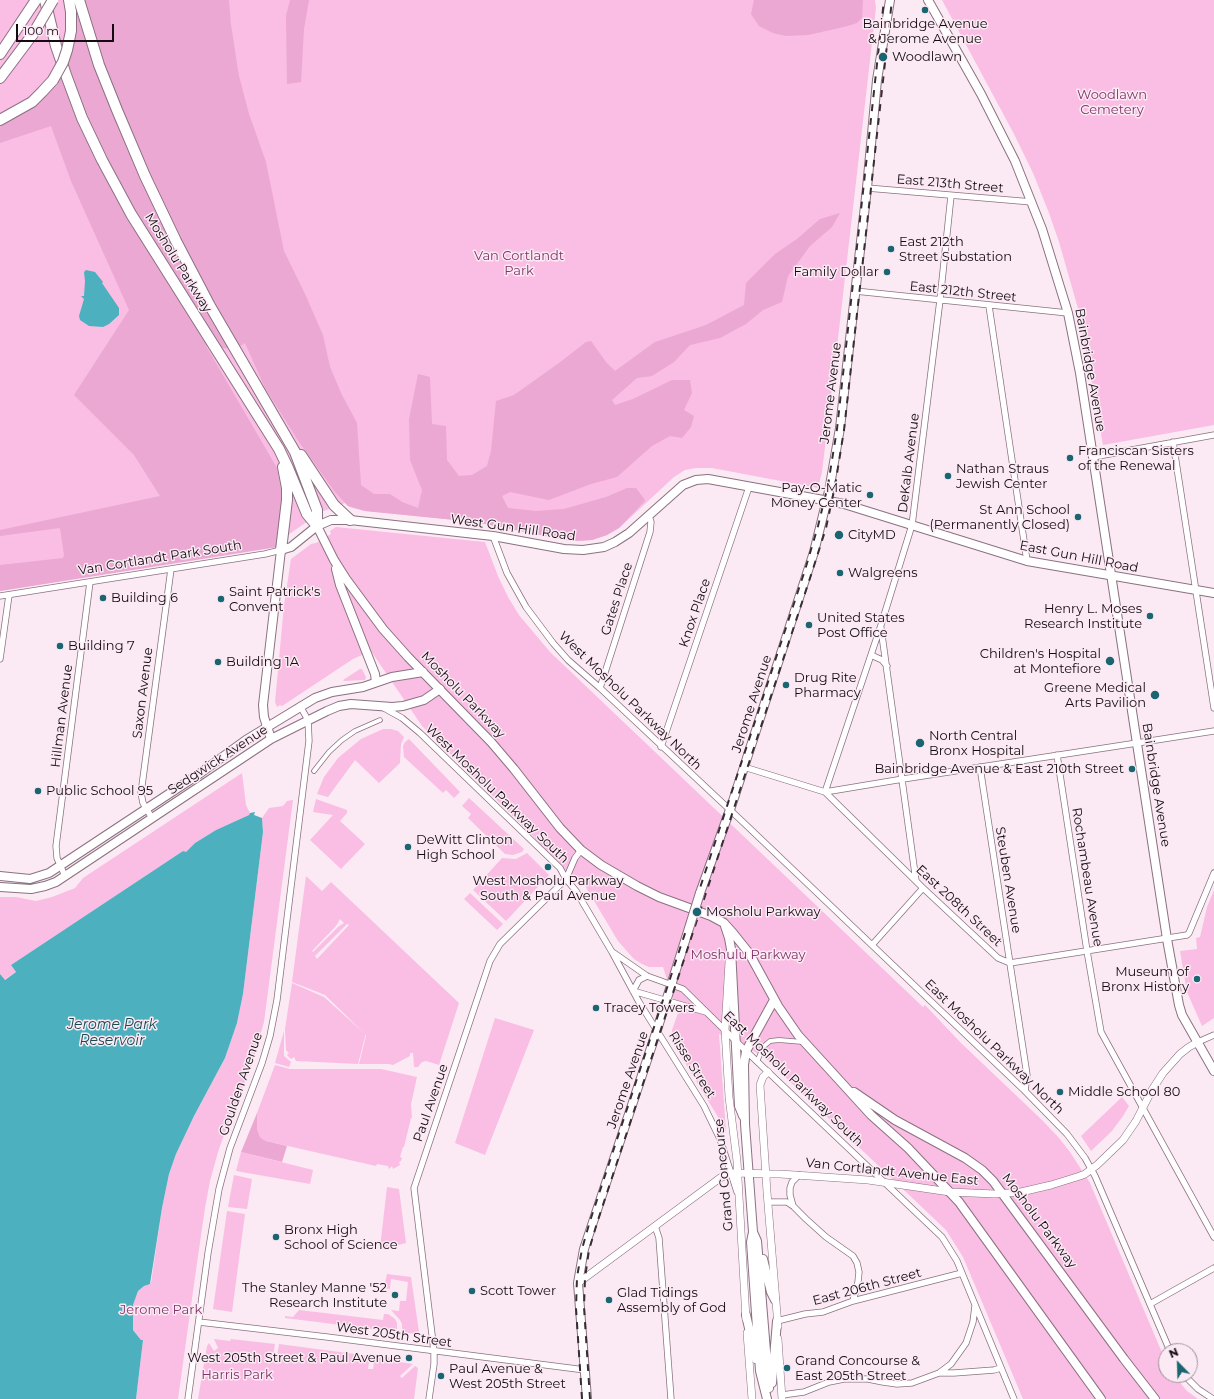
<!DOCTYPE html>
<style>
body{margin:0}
#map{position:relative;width:1214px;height:1399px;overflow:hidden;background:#fbeaf4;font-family:Montserrat,sans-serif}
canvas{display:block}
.north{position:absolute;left:1158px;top:1343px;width:40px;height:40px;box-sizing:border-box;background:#fbeaf4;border:1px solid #9f9199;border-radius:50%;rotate:337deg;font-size:11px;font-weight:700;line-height:16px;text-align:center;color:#140b11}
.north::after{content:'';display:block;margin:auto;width:14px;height:18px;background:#1a656f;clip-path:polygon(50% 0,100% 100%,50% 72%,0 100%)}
.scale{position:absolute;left:16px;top:24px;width:98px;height:18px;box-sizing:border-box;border:2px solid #140b11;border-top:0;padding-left:5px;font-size:12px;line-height:14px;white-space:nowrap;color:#140b11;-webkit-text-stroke:3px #fbeaf4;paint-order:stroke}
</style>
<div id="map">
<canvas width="1214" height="1399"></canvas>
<div class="north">N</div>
<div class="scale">100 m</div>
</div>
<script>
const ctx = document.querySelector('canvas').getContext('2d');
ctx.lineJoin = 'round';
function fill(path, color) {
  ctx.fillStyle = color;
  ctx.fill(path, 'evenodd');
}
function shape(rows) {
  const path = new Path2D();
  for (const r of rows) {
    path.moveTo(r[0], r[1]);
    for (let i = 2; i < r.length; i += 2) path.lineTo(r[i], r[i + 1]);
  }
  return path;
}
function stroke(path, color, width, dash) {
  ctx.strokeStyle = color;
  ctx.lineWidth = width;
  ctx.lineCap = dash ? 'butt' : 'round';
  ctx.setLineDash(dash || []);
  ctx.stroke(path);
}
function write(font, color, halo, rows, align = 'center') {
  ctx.font = font + ' Montserrat,sans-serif';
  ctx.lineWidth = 3;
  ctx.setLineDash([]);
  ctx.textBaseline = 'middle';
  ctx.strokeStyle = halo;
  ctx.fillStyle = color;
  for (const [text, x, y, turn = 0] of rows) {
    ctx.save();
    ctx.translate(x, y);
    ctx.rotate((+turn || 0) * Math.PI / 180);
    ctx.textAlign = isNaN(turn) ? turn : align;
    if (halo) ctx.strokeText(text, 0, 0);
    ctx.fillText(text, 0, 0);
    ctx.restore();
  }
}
fill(shape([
 [0,0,875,0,876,8,840,321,822,472,818,488,712,468,696,468,685,470,674,477,619,528,607,535,592,540,581,541,571,541,475,522,365,511,353,508,348,506,345,503,321,512,288,535,277,547,0,591],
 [942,0,1214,0,1214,425,1103,445,1079,312,1059,242,1049,213,1033,173,1014,134],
 [336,527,485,542,498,576,508,597,519,615,550,652,923,1007,925,1005,961,1043,1042,1120,1059,1138,1070,1152,1090,1183,1166,1362,1166,1375,1174,1375,1187,1391,1198,1399,1023,1399,963,1257,946,1230,763,1056,719,1034,726,1131,724,1133,718,1117,672,1041,672,1030,678,1013,663,967,649,967,642,964,634,959,625,949,618,941,584,884,559,865,536,843,535,838,422,726,371,651,353,659,282,706,280,705,277,707,275,702,284,605,291,559,311,544,316,543,331,534,330,531],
 [360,669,362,669,366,677,365,680,344,681,343,680],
 [383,729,391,729,398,731,404,737,401,744,400,763,379,783,355,760,328,797,317,794,324,777,338,758,361,739],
 [409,739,460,792,454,798,446,790,443,793,404,757,403,746,405,742],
 [242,773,246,805,250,813,249,815,216,830,195,843,186,853,183,851,11,965,16,972,4,980,0,974,0,897,16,897,36,901,52,897,75,888,83,878],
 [469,798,524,849,522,852,513,855,505,854,468,818,471,814,462,806],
 [316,799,347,810,347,813,340,821,365,844,341,869,310,840,333,815,313,812],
 [293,800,264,1022,252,1064,230,1118,218,1152,210,1181,205,1208,197,1263,178,1399,136,1399,143,1340,141,1340,133,1330,133,1305,138,1291,144,1286,151,1283,162,1208,169,1174,176,1154,194,1116,225,1058,237,1023,243,994,263,832,262,818,269,808,283,806,287,801],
 [527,853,549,875,506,921,473,890,502,858,516,859],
 [306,876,322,891,331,882,459,1003,439,1065,426,1061,422,1062,418,1067,414,1067,413,1053,410,1053,410,1056,393,1065,389,1064,359,1064,366,1036,365,1034,325,995,292,982],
 [340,919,344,923,338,927,313,952,312,951,336,926],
 [347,924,349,925,317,959,315,956],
 [1214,890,1214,1018,1202,1026,1187,992,1180,951,1197,949,1196,938,1200,937,1207,907],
 [470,893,503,924,497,930,464,899],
 [292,983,324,997,365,1034,365,1037,358,1064,296,1061,294,1057,291,1059,287,1055,289,1053,286,1050,285,1029],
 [495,1018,534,1030,485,1155,455,1143],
 [284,1031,284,1056,291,1062,289,1067,275,1063],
 [275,1065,290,1069,381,1069,417,1077,411,1104,412,1118,411,1118,404,1147,403,1147,400,1157,402,1158,401,1161,399,1162,400,1165,393,1169,392,1166,389,1169,388,1166,377,1164,376,1166,266,1141,260,1137,257,1129,257,1113],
 [1122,1097,1129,1106,1123,1116,1112,1131,1091,1151,1081,1136],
 [241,1152,313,1170,310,1184,236,1171],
 [234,1175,252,1179,247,1209,228,1207],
 [387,1187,399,1189,406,1243,386,1248,380,1248],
 [227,1211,245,1214,232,1312,213,1309],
 [387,1274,411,1277,419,1332,416,1334,402,1332,402,1324,400,1320,391,1310,399,1311,400,1301,406,1301,408,1282,391,1279,390,1289,384,1288],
 [299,1310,383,1320,384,1314,388,1314,395,1319,397,1323,397,1332,285,1318,285,1316,293,1317],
 [214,1339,230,1341,231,1339,275,1344,273,1356,277,1357,279,1344,370,1356,368,1369,373,1369,375,1356,394,1358,393,1361,413,1364,400,1376,402,1378,415,1366,418,1368,414,1399,198,1399,207,1346,209,1343,214,1351,218,1348]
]), '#fabde3');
fill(shape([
 [75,0,229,0,231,25,239,76,249,114,266,162,284,251,305,294,323,335,330,367,342,395,357,423,361,485,374,494,390,494,402,502,418,508,422,490,410,460,409,419,418,374,430,377,432,424,446,426,447,460,459,476,472,475,487,466,491,451,496,401,514,395,559,363,586,342,591,341,606,362,615,371,655,342,706,325,744,305,746,283,775,254,797,239,820,219,840,213,832,227,810,246,788,276,782,302,763,310,746,324,720,338,690,345,674,362,652,376,637,378,612,400,615,405,633,399,672,380,690,380,692,393,684,410,694,416,691,427,682,438,670,436,652,446,617,477,591,484,549,500,510,492,502,496,508,508,536,511,564,509,606,497,627,488,636,488,645,500,644,502,619,528,607,535,592,540,571,541,475,522,365,511,348,506,335,492,299,442,265,388,245,343,235,349,206,346,277,468,282,493,277,547,0,591,0,565,63,558,64,555,60,528,0,536,0,530,160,496,134,455,74,395,129,310,71,181,51,126,0,143,0,123,34,105,57,85],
 [290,0,309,0,304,29,301,82,287,84,286,16],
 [754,0,863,0,862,18,857,23,844,27,808,35,786,36,773,33,759,26,751,14],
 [257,1113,257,1129,260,1137,266,1141,287,1146,282,1162,241,1152]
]), '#eaa8d2');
fill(shape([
 [86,270,95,272,103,282,102,283,119,308,119,315,109,324,103,327,89,326,80,320,79,316,84,299,81,296,84,296,85,281,84,272],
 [255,812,254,815,262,818,263,832,243,994,237,1023,225,1058,194,1116,176,1154,169,1174,162,1208,150,1284,144,1286,138,1291,133,1305,133,1330,141,1340,143,1340,136,1399,0,1399,0,974,5,980,16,972,11,965,183,851,186,852,195,843,216,830,249,815,250,813]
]), '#4cb0bf');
const pedestrian = shape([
 [314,771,329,752,342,740,355,731,380,720],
 [757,1062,763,1047,770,1041,779,1040,803,1042]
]);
const minor = shape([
 [867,188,1032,202],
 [855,291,1068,313],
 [989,306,1027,561],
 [1173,442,1214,708],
 [1093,457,1214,435],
 [493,536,507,573,526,607,553,643,568,660,600,688,745,824,1025,1091,1067,1134,1085,1158,1095,1176,1170,1351],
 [0,596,265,554,281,550],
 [881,628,916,881],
 [871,655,882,660,887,666],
 [0,659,9,595],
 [600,688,650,532,651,522,649,516],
 [384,708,402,718,420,733,560,868,566,879,576,891,612,952,639,1002,704,1106,720,1139,737,1192],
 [661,747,749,487],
 [1057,755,1087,951,1101,1032,1214,1237],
 [744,767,825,792,923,888,998,958,1010,963,1187,935,1189,933,1214,873],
 [980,767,1027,1075,1025,1091],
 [825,792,881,625,912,525,940,300,951,196],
 [825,792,903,779,1137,743,1214,731],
 [152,818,143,803,141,793,171,569],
 [65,876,57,858,56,846,90,582],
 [872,945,923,888],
 [614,953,647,976,683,989,746,1051,942,1237,957,1261,1014,1399],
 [633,991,706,1012],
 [633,991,639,980,647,976],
 [1198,1042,1214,1035],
 [768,1202,787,1202,793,1206,806,1219,826,1237,853,1256,857,1263,859,1272,858,1282,853,1301],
 [793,1206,790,1195,790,1188,792,1182,799,1175],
 [655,1226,659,1238,671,1399],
 [1150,1304,1214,1268],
 [777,1321,805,1314,823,1312,853,1301,962,1273],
 [199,1322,327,1337,585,1370],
 [939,1373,954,1373,994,1370,1001,1368],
 [1184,1375,1198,1389,1213,1399],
 [782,1395,804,1392,829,1382,844,1379,868,1379,883,1382,897,1384,912,1383,939,1373,951,1364,966,1343,973,1322,975,1306],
 [188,1399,208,1253,219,1189,230,1148,262,1063,270,1036,277,1000,309,741,308,720,300,706],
 [429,1399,434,1364,434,1351,414,1188,490,961,500,944,566,879,575,858,581,850]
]);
const tertiary = shape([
 [729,962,725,1030,729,1097,737,1161,746,1319],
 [768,1072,763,1077,760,1085,767,1192,778,1326],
 [578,1283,720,1178,731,1173,780,1174,868,1180,950,1192,995,1194,1021,1192,1051,1185,1080,1176,1085,1174,1097,1165,1123,1140,1136,1121,1152,1090,1163,1073,1180,1054,1189,1047,1198,1042],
 [747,1333,752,1399],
 [778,1339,782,1399]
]);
const secondary = shape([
 [928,0,981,94,1015,161,1042,229,1068,313,1080,373,1093,457,1167,939,1179,1005,1182,1015,1214,1071],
 [271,739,264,717,263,705,281,550,291,547,317,526],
 [0,876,30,879,49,873,199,774,246,740,315,698,332,692,363,687,392,677,423,672],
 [0,887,31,889,45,886,56,882,271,739,327,711,339,706,351,704,392,707,403,706,424,700,440,689],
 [700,893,732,804,814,552,829,491,840,428,867,188,877,80,890,0],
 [587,1399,578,1283,584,1249,657,1030,690,925]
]);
const primary = shape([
 [336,569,340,585,375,674,376,682],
 [725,926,729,938,731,949,739,1106,743,1116],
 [854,1092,895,1120,965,1158,982,1170,993,1181,1124,1359,1155,1399],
 [753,1232,757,1241,769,1388],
 [763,1259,771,1292,775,1300],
 [746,1315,756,1359],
 [772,1383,777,1321],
 [767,1399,760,1371,751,1242,753,1232,745,1124,744,1065,746,1051,774,1000],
 [1101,1399,959,1202,908,1148,871,1115,798,1035,778,1006,749,953,733,933,724,923,711,916,659,897,637,886,601,865,581,850,560,828,514,769,491,742,408,657,383,629,346,579,334,560,317,526,331,520,350,520,493,536,564,549,583,550,604,547,615,542,629,533,683,485,696,480,708,479,818,499,844,504,1027,561,1214,593]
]);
const motorway = shape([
 [45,0,56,46,66,75,82,118,102,160,131,214,279,449,288,468,307,514,317,526],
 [69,0,71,12],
 [79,0,99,65,117,110,145,176,176,241,210,306,295,452,317,510,317,526],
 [0,54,36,0],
 [0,78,33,34],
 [0,120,32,102,42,92,53,80],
 [301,455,334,505,350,520],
 [281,550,287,500,287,488,283,467]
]);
stroke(pedestrian, '#8b7181', 5.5);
stroke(minor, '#8b7181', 7);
stroke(tertiary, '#8b7181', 8);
stroke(secondary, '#8b7181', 10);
stroke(primary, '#8b7181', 10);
stroke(motorway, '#8b7181', 12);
stroke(pedestrian, '#fff', 4);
stroke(minor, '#fff', 5.5);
stroke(tertiary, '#fff', 7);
stroke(secondary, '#fff', 8);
stroke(primary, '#fff', 8);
stroke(motorway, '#fff', 10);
stroke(shape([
 [582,1399,576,1308,577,1277,582,1249,590,1221,805,570,818,526,828,485,837,429,884,0],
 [590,1399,584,1307,585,1278,589,1250,597,1223,812,572,826,528,835,486,844,430,892,0]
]), '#382d34', 2, [7, 7]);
const secondaryBridge = shape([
 [690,925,700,893]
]);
const motorwayBridge = shape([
 [33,34,53,0],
 [53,80,63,62,67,50,71,31,71,12]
]);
stroke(secondaryBridge, '#8b7181', 10, []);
stroke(motorwayBridge, '#8b7181', 12, []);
stroke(secondaryBridge, '#fff', 8);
stroke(motorwayBridge, '#fff', 10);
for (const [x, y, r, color] of [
 [925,10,4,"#1a656f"],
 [883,57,5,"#1a656f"],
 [891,249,4,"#1a656f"],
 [887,272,4,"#1a656f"],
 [1070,458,4,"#1a656f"],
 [948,476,4,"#1a656f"],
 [870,495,4,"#1a656f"],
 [1078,517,4,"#1a656f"],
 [839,535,5,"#1a656f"],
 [840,573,4,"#1a656f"],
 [103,598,4,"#1a656f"],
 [221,599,4,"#1a656f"],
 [1150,616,4,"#1a656f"],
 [809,625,4,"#1a656f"],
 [60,646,4,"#1a656f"],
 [1110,661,5,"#1a656f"],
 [218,662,4,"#1a656f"],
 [786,685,4,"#1a656f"],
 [1155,695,5,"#1a656f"],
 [920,743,5,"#1a656f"],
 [1132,769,4,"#1a656f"],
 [38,791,4,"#1a656f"],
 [408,847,4,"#1a656f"],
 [548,867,4,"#1a656f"],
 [697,912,5,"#1a656f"],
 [1197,979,4,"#1a656f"],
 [596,1008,4,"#1a656f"],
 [1060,1092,4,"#1a656f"],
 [276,1237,4,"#1a656f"],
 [472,1291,4,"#1a656f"],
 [395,1295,4,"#1a656f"],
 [609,1300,4,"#1a656f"],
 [409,1358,4,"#1a656f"],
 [787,1368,4,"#1a656f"],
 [441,1376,4,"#1a656f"]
]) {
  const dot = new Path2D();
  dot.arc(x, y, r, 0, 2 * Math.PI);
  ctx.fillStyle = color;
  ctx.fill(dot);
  stroke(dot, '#fbeaf4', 1.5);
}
write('13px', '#140b11', '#fbeaf4', [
 ["Bainbridge Avenue",925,24,"center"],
 ["& Jerome Avenue",925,39,"center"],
 ["Woodlawn",892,57],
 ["East 212th",899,242],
 ["Street Substation",899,257],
 ["Family Dollar",879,272,"right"],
 ["Franciscan Sisters",1078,451],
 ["of the Renewal",1078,466],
 ["Nathan Straus",956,469],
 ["Jewish Center",956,484],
 ["Pay-O-Matic",862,488,"right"],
 ["Money Center",862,503,"right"],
 ["St Ann School",1070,510,"right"],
 ["(Permanently Closed)",1070,525,"right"],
 ["CityMD",848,535],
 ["Walgreens",848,573],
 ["Saint Patrick's",229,592],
 ["Convent",229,607],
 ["Building 6",111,598],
 ["Henry L. Moses",1142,609,"right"],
 ["Research Institute",1142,624,"right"],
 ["United States",817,618],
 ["Post Office",817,633],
 ["Building 7",68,646],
 ["Children's Hospital",1101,654,"right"],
 ["at Montefiore",1101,669,"right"],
 ["Building 1A",226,662],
 ["Drug Rite",794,678],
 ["Pharmacy",794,693],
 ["Greene Medical",1146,688,"right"],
 ["Arts Pavilion",1146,703,"right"],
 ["North Central",929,736],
 ["Bronx Hospital",929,751],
 ["Bainbridge Avenue & East 210th Street",1124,769,"right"],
 ["Public School 95",46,791],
 ["DeWitt Clinton",416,840],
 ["High School",416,855],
 ["West Mosholu Parkway",548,881,"center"],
 ["South & Paul Avenue",548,896,"center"],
 ["Mosholu Parkway",706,912],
 ["Museum of",1189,972,"right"],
 ["Bronx History",1189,987,"right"],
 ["Tracey Towers",604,1008],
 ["Middle School 80",1068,1092],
 ["Bronx High",284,1230],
 ["School of Science",284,1245],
 ["The Stanley Manne '52",387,1288,"right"],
 ["Research Institute",387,1303,"right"],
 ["Scott Tower",480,1291],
 ["Glad Tidings",617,1293],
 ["Assembly of God",617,1308],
 ["West 205th Street & Paul Avenue",401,1358,"right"],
 ["Grand Concourse &",795,1361],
 ["East 205th Street",795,1376],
 ["Paul Avenue &",449,1369],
 ["West 205th Street",449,1384]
], 'left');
write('13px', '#82356a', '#fbeaf4', [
 ["Woodlawn",1112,95],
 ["Cemetery",1112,110],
 ["Van Cortlandt",519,256],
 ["Park",519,271],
 ["Moshulu Parkway",748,955],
 ["Jerome Park",161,1310],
 ["Harris Park",237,1375]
]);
write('13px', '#140b11', '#fbeaf4', [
 ["East 213th Street",950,184,5],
 ["Mosholu Parkway",178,263,58],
 ["East 212th Street",963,292,6],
 ["Bainbridge Avenue",1090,370,80],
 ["Jerome Avenue",831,393,-83],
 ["DeKalb Avenue",909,463,-83],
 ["West Gun Hill Road",513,528,8],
 ["East Gun Hill Road",1079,557,11],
 ["Van Cortlandt Park South",160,558,-9],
 ["Gates Place",617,599,-72],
 ["Knox Place",695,613,-71],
 ["Saxon Avenue",143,693,-83],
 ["Mosholu Parkway",463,695,46],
 ["West Mosholu Parkway North",630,701,44],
 ["Jerome Avenue",752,704,-72],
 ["Hillman Avenue",62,716,-83],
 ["Sedgwick Avenue",218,760,-33],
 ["Bainbridge Avenue",1156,785,81],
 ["West Mosholu Parkway South",497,794,44],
 ["Rochambeau Avenue",1087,877,81],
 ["Steuben Avenue",1008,880,81],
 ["East 208th Street",959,906,43],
 ["East Mosholu Parkway North",994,1047,44],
 ["Risse Street",692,1065,58],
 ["East Mosholu Parkway South",793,1079,44],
 ["Jerome Avenue",628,1080,-71],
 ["Goulden Avenue",241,1084,-71],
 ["Paul Avenue",431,1103,-71],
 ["Van Cortlandt Avenue East",892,1172,6],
 ["Grand Concourse",724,1175,-95],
 ["Mosholu Parkway",1039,1221,53],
 ["East 206th Street",867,1287,-15],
 ["West 205th Street",394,1335,8]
]);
write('italic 14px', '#1c494f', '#fbeaf4', [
 ["Jerome Park",112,1025],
 ["Reservoir",112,1041]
]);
</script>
